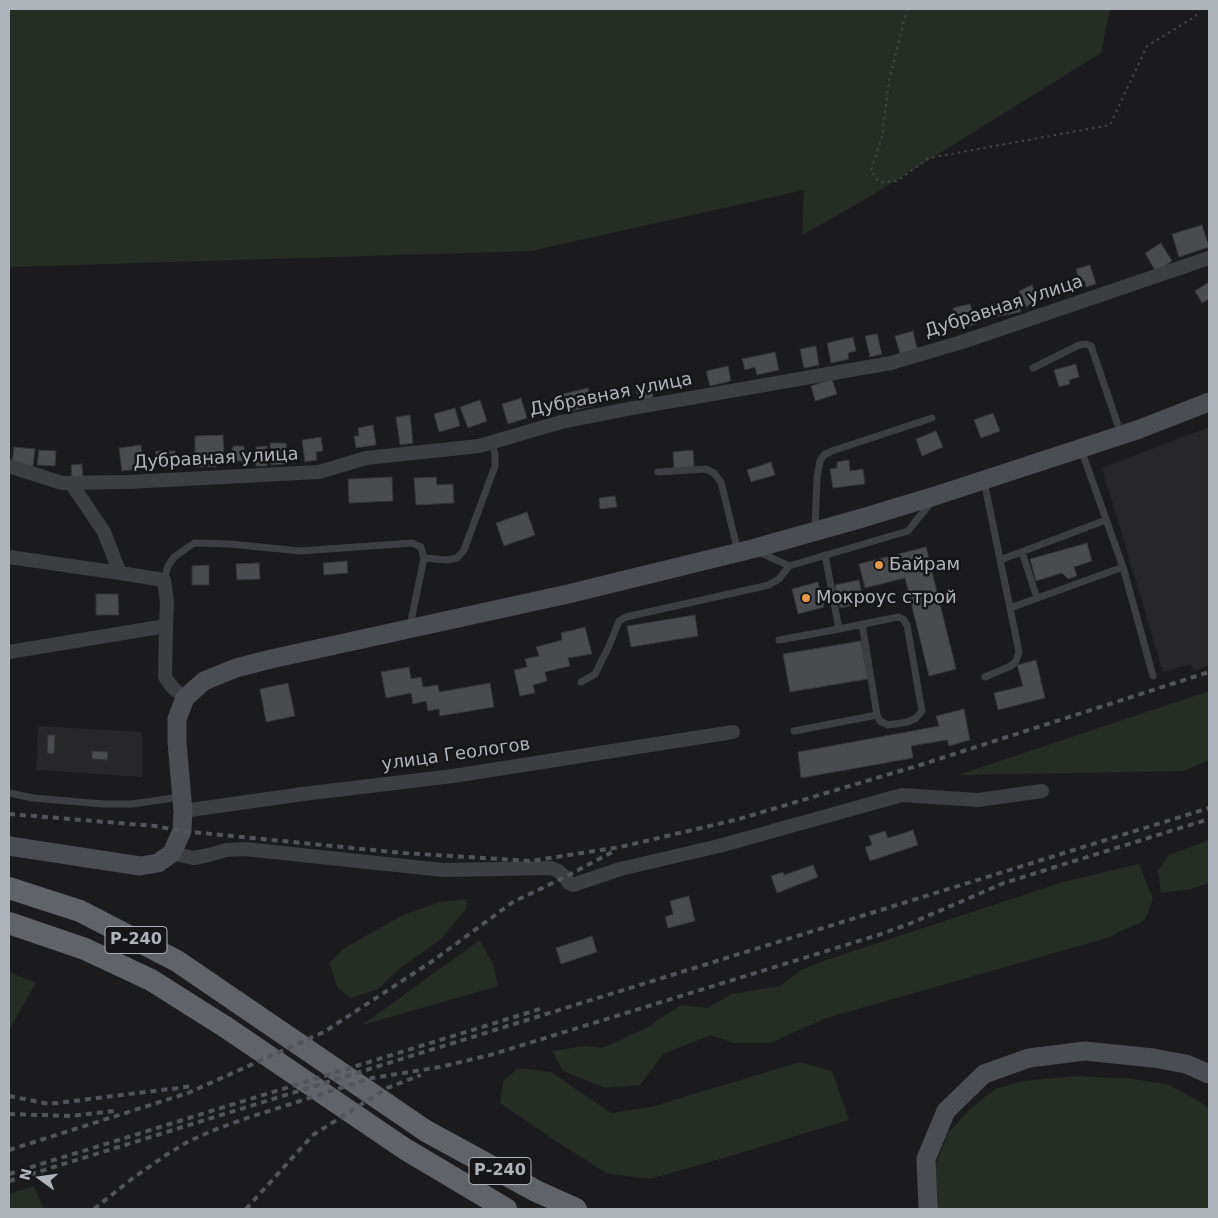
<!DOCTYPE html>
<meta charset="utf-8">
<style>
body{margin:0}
#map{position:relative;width:1218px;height:1218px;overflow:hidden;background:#1b1b1d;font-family:"DejaVu Sans",sans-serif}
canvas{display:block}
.frame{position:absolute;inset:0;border:10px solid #afb4bb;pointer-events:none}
.north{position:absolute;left:15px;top:1153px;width:50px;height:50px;-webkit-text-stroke:4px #161618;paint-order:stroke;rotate:284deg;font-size:14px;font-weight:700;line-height:20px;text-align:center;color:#afb4bb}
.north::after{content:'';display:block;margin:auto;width:18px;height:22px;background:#afb4bb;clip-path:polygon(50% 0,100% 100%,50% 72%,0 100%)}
</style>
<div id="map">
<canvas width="1218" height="1218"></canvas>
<div class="frame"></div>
<div class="north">N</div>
</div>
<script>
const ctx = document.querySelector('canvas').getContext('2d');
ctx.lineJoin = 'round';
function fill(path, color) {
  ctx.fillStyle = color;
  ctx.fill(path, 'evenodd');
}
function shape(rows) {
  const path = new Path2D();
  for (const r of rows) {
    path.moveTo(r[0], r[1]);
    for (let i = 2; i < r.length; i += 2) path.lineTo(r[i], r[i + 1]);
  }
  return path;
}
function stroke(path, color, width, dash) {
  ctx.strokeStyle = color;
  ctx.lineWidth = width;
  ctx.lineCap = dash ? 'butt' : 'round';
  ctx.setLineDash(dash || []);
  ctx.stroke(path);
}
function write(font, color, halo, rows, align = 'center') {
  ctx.font = font + ' "DejaVu Sans",sans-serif';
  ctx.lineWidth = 5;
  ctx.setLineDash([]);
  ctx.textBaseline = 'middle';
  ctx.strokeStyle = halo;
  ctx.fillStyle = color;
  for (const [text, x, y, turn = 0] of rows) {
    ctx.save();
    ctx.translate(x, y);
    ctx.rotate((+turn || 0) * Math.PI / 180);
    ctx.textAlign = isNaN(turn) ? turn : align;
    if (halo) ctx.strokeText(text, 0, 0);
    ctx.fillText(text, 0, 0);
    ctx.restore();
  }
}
fill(shape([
 [1209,427,1209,665,1194,671,1191,664,1163,672,1102,468],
 [38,726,142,732,142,777,36,770]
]), '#27272a');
fill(shape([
 [9,9,1110,9,1101,53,866,199,802,235,804,190,531,251,9,267],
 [1209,691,1209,760,1184,771,958,775],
 [1209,840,1209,883,1191,889,1161,893,1158,870,1169,855],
 [1139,864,1153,899,1145,920,1107,938,826,1018,770,1043,733,1043,711,1035,663,1054,640,1085,605,1088,563,1071,552,1051,584,1046,603,1048,646,1028,681,1005,708,1008,731,994,780,986,801,970,826,960,1063,882],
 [467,899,466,909,441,939,399,969,378,989,351,998,337,987,330,963,343,949,403,915,440,902],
 [480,940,493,965,498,986,362,1025],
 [9,972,36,983,9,1030],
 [800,1062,832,1071,849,1120,727,1157,650,1179,608,1174,557,1142,500,1103,503,1081,518,1068,551,1072,611,1113,651,1107],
 [1077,1076,1133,1079,1169,1085,1202,1103,1209,1109,1209,1209,936,1209,935,1166,948,1133,969,1110,995,1089,1022,1081],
 [34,1186,44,1209,9,1209,9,1194]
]), '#252d25');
const building = shape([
 [1202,225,1209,247,1179,257,1172,234,1202,225],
 [1161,243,1172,261,1156,272,1145,253,1161,243],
 [1090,265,1096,284,1086,287,1085,281,1080,283,1076,269,1090,265],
 [1209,282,1209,299,1202,303,1195,291,1209,282],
 [1032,285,1039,301,1026,307,1019,291,1032,285],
 [1018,300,1021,312,995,317,993,304,1018,300],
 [970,304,976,324,958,329,953,308,970,304],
 [913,331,918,352,901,357,895,336,913,331],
 [877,334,882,354,870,357,865,336,877,334],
 [853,337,856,351,848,353,849,359,831,363,827,343,853,337],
 [816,346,819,365,804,368,800,349,816,346],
 [775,352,779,370,757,375,755,367,745,370,742,359,775,352],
 [1076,364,1079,377,1069,380,1070,384,1059,387,1054,370,1076,364],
 [728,366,731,381,710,386,706,371,728,366],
 [832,379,837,394,815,401,811,386,832,379],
 [651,384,653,398,638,400,636,386,651,384],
 [588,388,593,406,567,412,563,394,588,388],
 [521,398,527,418,508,424,502,404,521,398],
 [480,400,487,421,468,428,460,407,480,400],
 [455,408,460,426,439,432,434,414,455,408],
 [993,413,1000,431,981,438,974,420,993,413],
 [410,415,413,443,400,445,396,417,410,415],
 [373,425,376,445,356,448,354,436,359,436,358,428,373,425],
 [936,431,943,447,922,456,916,439,936,431],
 [223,435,224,456,216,456,216,467,195,467,195,436,223,435],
 [321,437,323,451,316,452,317,460,305,462,302,440,321,437],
 [270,443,286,443,288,464,271,465,270,443],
 [141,445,144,468,122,471,119,448,141,445],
 [233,446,244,446,244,461,232,461,233,446],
 [267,446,267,466,256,466,256,447,267,446],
 [14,447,35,449,33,466,12,464,14,447],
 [39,450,56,451,55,466,37,465,39,450],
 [693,450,694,467,674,469,673,452,693,450],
 [156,451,175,451,175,465,155,465,156,451],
 [849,460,850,471,863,469,865,484,833,488,830,469,837,468,837,462,849,460],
 [771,462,775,475,751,482,747,470,771,462],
 [82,464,83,478,72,478,71,465,82,464],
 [392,477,393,501,349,503,348,479,392,477],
 [436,477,437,485,453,484,454,503,416,505,414,478,436,477],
 [615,496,617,507,600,509,599,498,615,496],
 [527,512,535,535,504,546,496,523,527,512],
 [1087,543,1092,561,1074,567,1077,576,1068,579,1062,573,1036,581,1030,559,1087,543],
 [926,547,956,669,929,676,905,578,865,588,859,564,926,547],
 [347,561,348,573,324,575,323,563,347,561],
 [259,563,260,579,237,580,236,564,259,563],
 [209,565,209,585,192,585,192,566,209,565],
 [859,580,864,603,840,608,835,585,859,580],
 [818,582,824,607,798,614,792,589,818,582],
 [96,594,118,594,119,615,96,615,96,594],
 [695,615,698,636,631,647,627,626,695,615],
 [585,627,592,654,568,658,570,666,545,672,547,681,533,685,535,693,520,696,514,670,527,667,525,659,539,656,536,647,562,640,561,633,585,627],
 [861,641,868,679,790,692,783,654,861,641],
 [1036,660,1045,698,998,710,994,693,1023,686,1017,665,1036,660],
 [409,667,411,679,421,677,423,687,438,685,439,692,490,683,494,707,440,716,439,709,428,711,426,701,413,704,411,693,386,698,381,672,409,667],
 [288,683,295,716,266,722,260,689,288,683],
 [964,709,970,740,949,746,947,740,911,746,913,758,801,778,798,752,939,726,936,716,964,709],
 [48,735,55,735,54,754,47,753,48,735],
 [92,751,108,752,107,760,92,759,92,751],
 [913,830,918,845,870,861,865,847,872,845,869,836,885,831,888,838,913,830],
 [813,865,818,877,777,893,771,876,783,872,784,875,813,865],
 [689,896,695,921,668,928,665,917,673,914,670,901,689,896],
 [592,936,597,952,561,964,556,948,592,936]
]);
fill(building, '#4a4b4f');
stroke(building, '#353539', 1);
stroke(shape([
 [907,9,889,81,882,137,871,170,879,182,897,181,929,158,1110,125,1147,46,1196,16,1197,9]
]), '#424548', 2, [2.5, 4]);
stroke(shape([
 [1033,368,1079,345,1086,344,1091,346,1121,434],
 [1081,449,1123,567],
 [658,472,706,469,714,473,721,482,738,552],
 [984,481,1019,652,1016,661,1011,666,985,677],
 [815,529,817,477,820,461,824,455,832,451,932,418],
 [757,551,789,566,908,531,932,501],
 [1022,552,1037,598],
 [424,558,447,560,457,558,464,550,495,466,495,454,492,442],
 [1000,560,1106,520],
 [164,580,168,566,174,557,194,543,230,544,300,551,412,543,421,547,424,558,410,626],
 [1010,608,1123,567,1153,676],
 [862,624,877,715],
 [779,640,839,629,825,555],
 [581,682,595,674,609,646,619,621,626,617,769,585,779,579,789,566],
 [794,731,877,715,880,721,888,725,908,722,916,718,922,711,907,625,903,619,898,617,839,629],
 [9,793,33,798,103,804,132,804,180,797]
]), '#3c3e41', 7);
stroke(shape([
 [9,466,62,483,128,482,319,472,366,458,479,446,561,422,633,408,891,363,965,341,1209,258],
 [71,483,104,532,120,573,164,580,167,602,166,626],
 [9,557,120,573],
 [9,652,166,626,165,677,172,687,185,698],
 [183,811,303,794,453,776,733,732],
 [172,853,193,858,209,855,226,850,245,849,443,870,551,868,558,871,565,877,569,883,573,885,620,869,719,846,902,795,978,800,1042,791]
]), '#3c3e41', 14);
stroke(shape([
 [9,846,140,866,158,863,172,853,182,831,183,811,177,742,177,719,185,698,204,681,236,668,271,659,568,594,752,549,859,519,938,495,1137,430,1209,402],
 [928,1209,926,1159,946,1111,984,1074,1029,1058,1085,1051,1153,1058,1186,1064,1209,1074]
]), '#4a4d51', 19);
stroke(shape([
 [9,888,80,911,177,961,426,1131,536,1191,576,1209],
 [9,923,85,949,151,980,227,1028,405,1149,506,1209]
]), '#606469', 22);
stroke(shape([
 [9,814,155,826,182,831,403,853,531,861,620,847,739,819,920,765,1209,672],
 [9,1096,49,1104,194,1086],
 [9,1114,70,1116,114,1111],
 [9,1150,188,1093,324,1032,434,960,513,902,565,877,614,851],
 [9,1174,543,1008],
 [9,1181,1209,808],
 [94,1209,133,1178,166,1155,189,1141,219,1128,250,1117,372,1078,440,1067,490,1055,878,935,909,924,1004,883,1209,819],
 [246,1209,313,1135,387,1088,421,1075]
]), '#515458', 4, [6, 5]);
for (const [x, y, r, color] of [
 [879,565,5,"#e39a4d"],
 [806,598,5,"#e39a4d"]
]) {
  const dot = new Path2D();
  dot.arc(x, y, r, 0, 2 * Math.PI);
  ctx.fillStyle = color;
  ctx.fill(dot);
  stroke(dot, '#161618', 2);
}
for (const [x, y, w] of [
 [136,940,62],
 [500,1171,62]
]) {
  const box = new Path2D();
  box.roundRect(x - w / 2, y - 13.5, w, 27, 4);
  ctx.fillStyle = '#161618';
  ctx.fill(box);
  stroke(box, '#afb4bb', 1);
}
write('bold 16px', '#afb4bb', null, [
 ["Р-240",136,940],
 ["Р-240",500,1171]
]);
write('18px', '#afb4bb', '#161618', [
 ["Дубравная улица",1004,307,-18],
 ["Дубравная улица",611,395,-11],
 ["Дубравная улица",216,459,-3],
 ["улица Геологов",456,755,-8]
]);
write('18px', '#afb4bb', '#161618', [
 ["Байрам",889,565],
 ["Мокроус строй",816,598]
], 'left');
</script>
